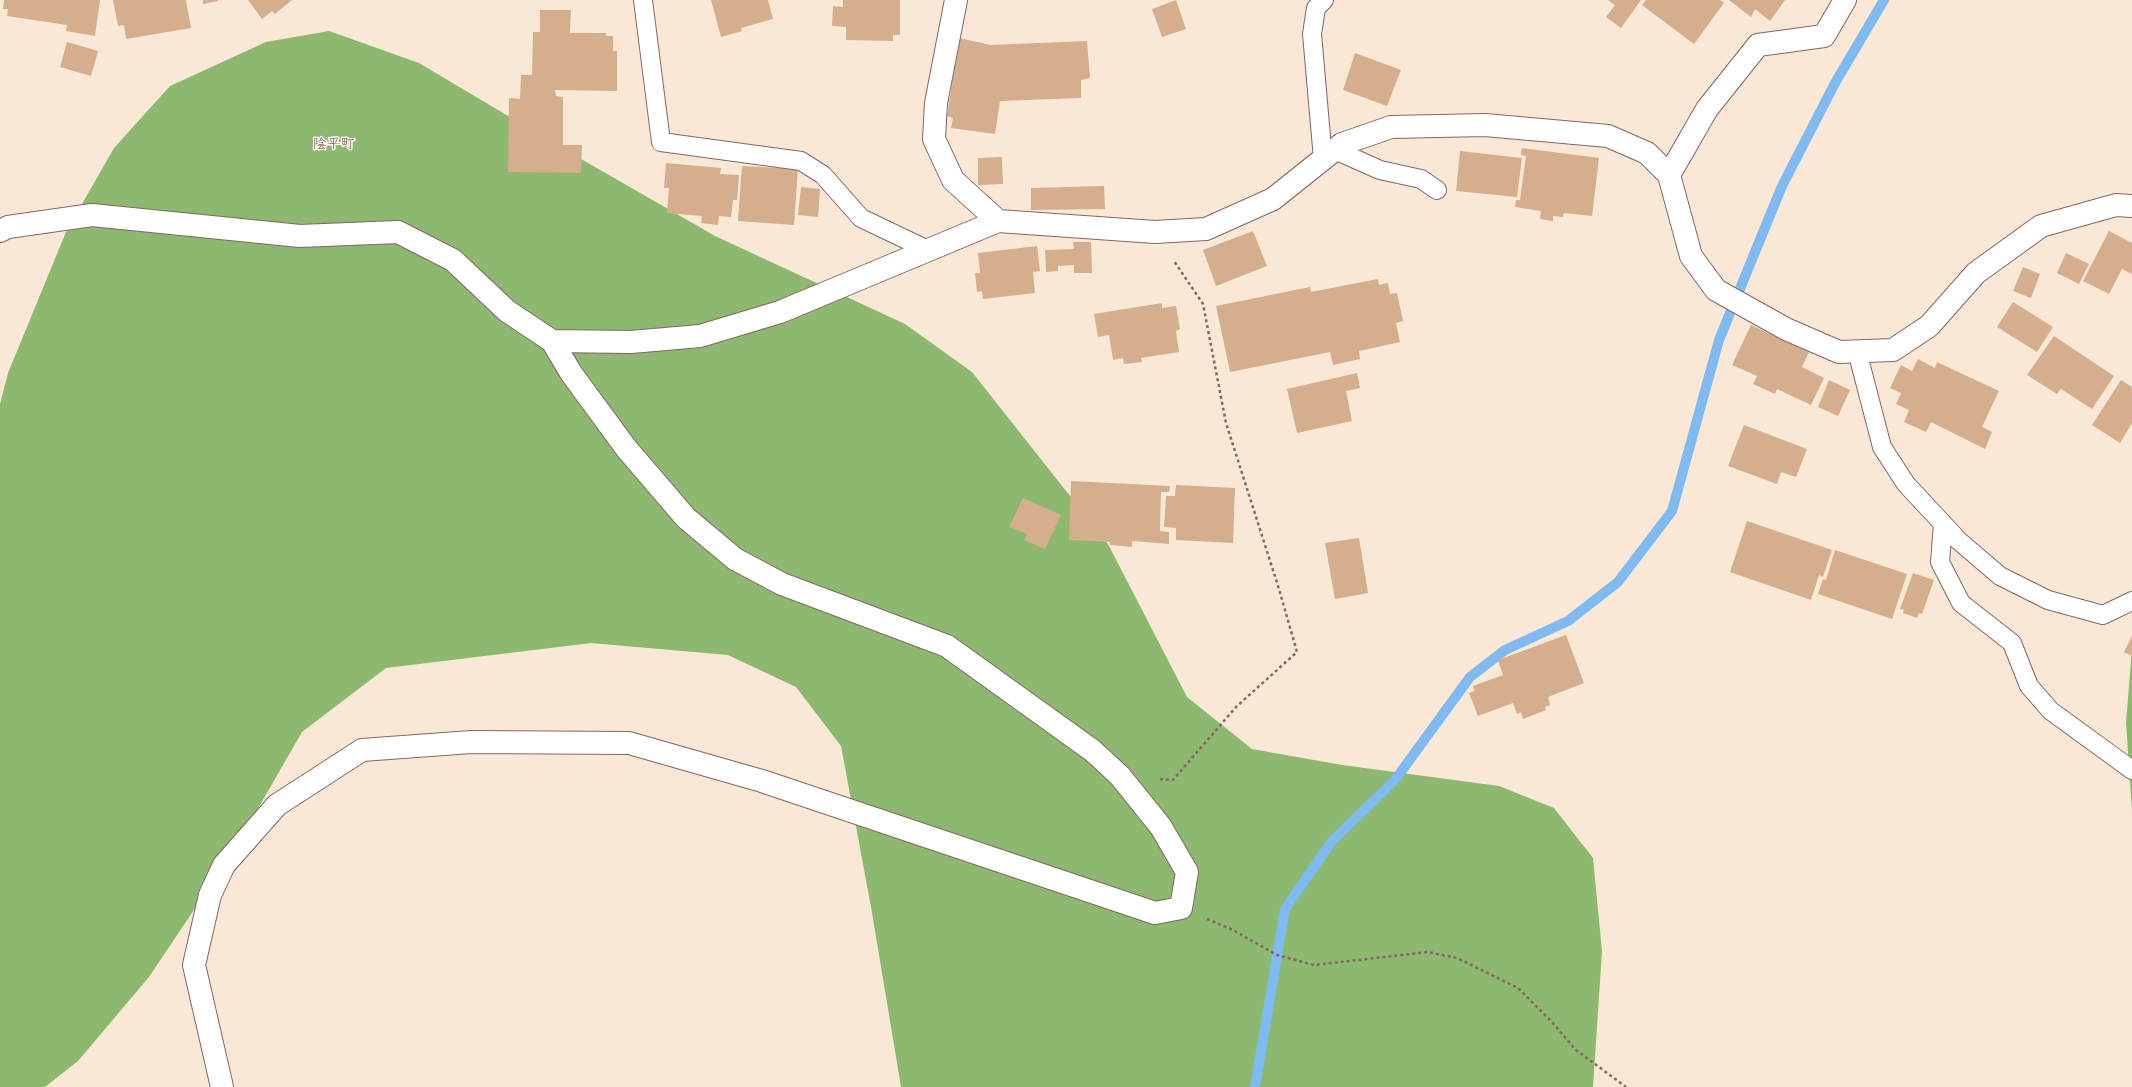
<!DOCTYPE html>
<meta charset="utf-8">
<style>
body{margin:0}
canvas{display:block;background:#f8e8d5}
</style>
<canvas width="2132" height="1087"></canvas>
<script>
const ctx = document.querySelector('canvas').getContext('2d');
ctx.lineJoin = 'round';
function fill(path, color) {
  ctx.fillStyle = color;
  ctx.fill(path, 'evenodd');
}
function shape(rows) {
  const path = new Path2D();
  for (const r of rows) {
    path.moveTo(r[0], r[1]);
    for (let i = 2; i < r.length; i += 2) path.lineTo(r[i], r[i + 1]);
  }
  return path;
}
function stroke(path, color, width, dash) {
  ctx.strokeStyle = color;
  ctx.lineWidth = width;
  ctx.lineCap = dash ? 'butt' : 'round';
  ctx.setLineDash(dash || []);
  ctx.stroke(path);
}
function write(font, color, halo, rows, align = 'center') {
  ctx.font = font + ' "Playpen Sans","Klee One",sans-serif';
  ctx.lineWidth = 3;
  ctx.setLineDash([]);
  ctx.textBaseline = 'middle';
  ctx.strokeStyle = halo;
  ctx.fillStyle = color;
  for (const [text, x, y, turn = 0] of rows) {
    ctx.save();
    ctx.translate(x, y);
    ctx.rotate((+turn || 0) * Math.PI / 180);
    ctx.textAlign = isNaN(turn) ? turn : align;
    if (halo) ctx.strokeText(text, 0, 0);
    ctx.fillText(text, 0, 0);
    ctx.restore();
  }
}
fill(shape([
 [329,31,419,63,562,148,715,236,905,324,972,372,1108,544,1187,697,1252,749,1342,765,1499,786,1554,808,1593,858,1602,951,1593,1087,901,1087,871,907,841,746,796,687,728,655,591,643,386,668,302,732,234,850,149,977,78,1061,45,1087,0,1087,0,404,8,373,66,232,114,148,170,86,266,42],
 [2132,648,2132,811,2126,723]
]), '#8cb86f');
stroke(shape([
 [1255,1087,1285,909,1332,841,1395,780,1470,677,1505,650,1568,621,1618,582,1672,511,1719,340,1782,186,1835,83,1884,0]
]), '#7fbaf1', 10);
fill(shape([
 [4,0,100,0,95,36,66,31,67,25,7,16,8,9,3,9],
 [113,0,186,0,191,28,126,39,124,25,118,26],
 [203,0,218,0,218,1,203,4],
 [248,0,292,0,275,14,272,11,262,19],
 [711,0,768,0,773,19,741,28,742,31,721,37],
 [843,0,900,0,900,35,893,35,893,41,846,40,846,27,832,26,833,6,843,7],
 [1176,0,1186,29,1162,37,1152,9],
 [1608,0,1641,0,1621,28,1606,17,1615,5],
 [1646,0,1720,0,1724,3,1694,44,1642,5],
 [1729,0,1785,0,1770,21,1755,9,1751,17],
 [540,10,571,10,570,33,606,33,606,36,613,36,613,51,617,51,617,91,555,90,556,96,563,97,563,145,582,145,581,173,508,172,509,98,520,99,521,75,532,75,533,32,540,32],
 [959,38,991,45,1087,41,1090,78,1081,80,1081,98,1000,101,995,134,951,128,953,118,947,116],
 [67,42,98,51,91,76,60,67],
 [1355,53,1401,70,1387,106,1343,90],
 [1522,148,1599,158,1592,216,1564,213,1563,217,1553,216,1553,221,1540,219,1541,211,1515,207,1516,200,1520,200,1526,156,1521,155],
 [1460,151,1522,158,1517,197,1456,191],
 [1002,157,1003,184,978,185,978,158],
 [666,163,721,168,720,174,739,175,737,200,733,200,731,217,719,216,718,225,701,223,702,216,667,213,669,188,664,188],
 [742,166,798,169,794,225,738,221],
 [1104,186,1105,209,1031,210,1031,188],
 [801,187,820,189,818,217,798,215],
 [1253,231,1267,266,1216,286,1203,250],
 [2109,231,2132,243,2132,274,2122,269,2109,294,2083,281],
 [1073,242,1091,242,1092,273,1074,273,1074,265,1058,266,1058,271,1046,272,1045,250,1074,249],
 [1037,246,1040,271,1033,272,1035,293,983,299,982,291,977,292,975,273,980,273,978,253],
 [2066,253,2089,264,2079,284,2057,273],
 [2023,267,2040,274,2031,298,2013,291],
 [1378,279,1379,285,1388,283,1390,294,1397,293,1403,321,1396,323,1400,342,1359,351,1360,359,1333,365,1330,352,1230,372,1216,306,1310,287,1311,292],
 [2013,302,2053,327,2037,352,1997,327],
 [1162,303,1162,308,1176,306,1180,329,1176,331,1179,352,1141,358,1142,362,1124,364,1123,358,1113,360,1109,335,1098,337,1094,314],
 [1751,325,1809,352,1802,367,1824,378,1811,405,1777,389,1775,394,1753,384,1757,376,1732,365],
 [2054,336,2114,376,2092,409,2061,389,2057,394,2027,375],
 [1918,359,1935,368,1937,362,1999,391,1982,427,1992,432,1985,449,1931,422,1926,432,1904,422,1909,410,1896,404,1901,393,1890,388,1901,365,1912,371],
 [1357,373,1360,388,1346,391,1352,421,1297,433,1287,389],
 [1829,380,1850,390,1838,416,1818,407],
 [2121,380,2132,387,2132,423,2120,443,2092,425],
 [1744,425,1807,449,1796,477,1781,472,1777,484,1728,466],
 [1071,481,1170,486,1169,492,1161,492,1160,531,1169,532,1169,544,1132,541,1132,547,1110,545,1110,542,1069,540],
 [1176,485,1235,488,1233,543,1176,540,1176,528,1164,527,1166,496,1175,496],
 [1023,498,1061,515,1045,549,1024,540,1027,534,1009,527],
 [1747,521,1832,550,1823,577,1819,575,1811,600,1730,572],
 [1359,538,1368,593,1335,599,1325,543],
 [1835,550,1907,574,1892,619,1818,594,1823,579,1826,580],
 [1913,573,1934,580,1922,614,1919,613,1917,618,1903,613,1904,610,1900,609],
 [1566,635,1584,683,1548,697,1550,705,1545,707,1546,710,1523,719,1521,712,1517,714,1513,703,1478,716,1469,693,1475,691,1473,686,1503,675,1498,660],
 [2132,636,2132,656,2124,652]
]), '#d5af8d');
const lane = shape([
 [643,0,661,142,801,161,823,175,861,218,930,251],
 [1335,150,1380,170,1421,179,1437,190],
 [1323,159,1312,34,1316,8,1324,0],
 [1857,351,1882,447,1906,484,1959,541,2000,576,2048,600,2103,615,2132,601],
 [1943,524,1940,562,1961,603,2012,643,2029,686,2051,711,2132,770]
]);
const street = shape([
 [956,0,936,103,934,139,953,180,998,221],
 [1669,175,1707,109,1758,45,1824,36,1845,0],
 [0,231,8,227,92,215,300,236,398,232,453,260,507,311,552,341,571,373,626,448,686,518,735,559,782,584,947,646,1093,751,1120,776,1161,827,1187,872,1181,908,1155,913,762,781,629,743,471,742,362,750,277,805,224,865,210,895,194,965,222,1087],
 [552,341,631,342,700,336,780,312,998,221,1155,232,1206,229,1273,199,1342,144,1391,127,1485,125,1608,136,1647,153,1669,175,1691,256,1716,290,1786,329,1839,352,1893,350,1929,326,1976,273,2041,226,2116,205,2132,206]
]);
stroke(lane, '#876566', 20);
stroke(street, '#876566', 24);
stroke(shape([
 [1160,779,1173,780,1236,707,1297,652,1279,589,1226,423,1203,304,1174,261],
 [1207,919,1233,930,1277,955,1314,965,1428,952,1457,958,1518,988,1551,1021,1576,1050,1626,1087]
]), '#876566', 2.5, [3, 3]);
stroke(lane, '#fff', 18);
stroke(street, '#fff', 22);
write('14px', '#7b514d', '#fdfcf7', [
 ["陰平町",334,144]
]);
</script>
